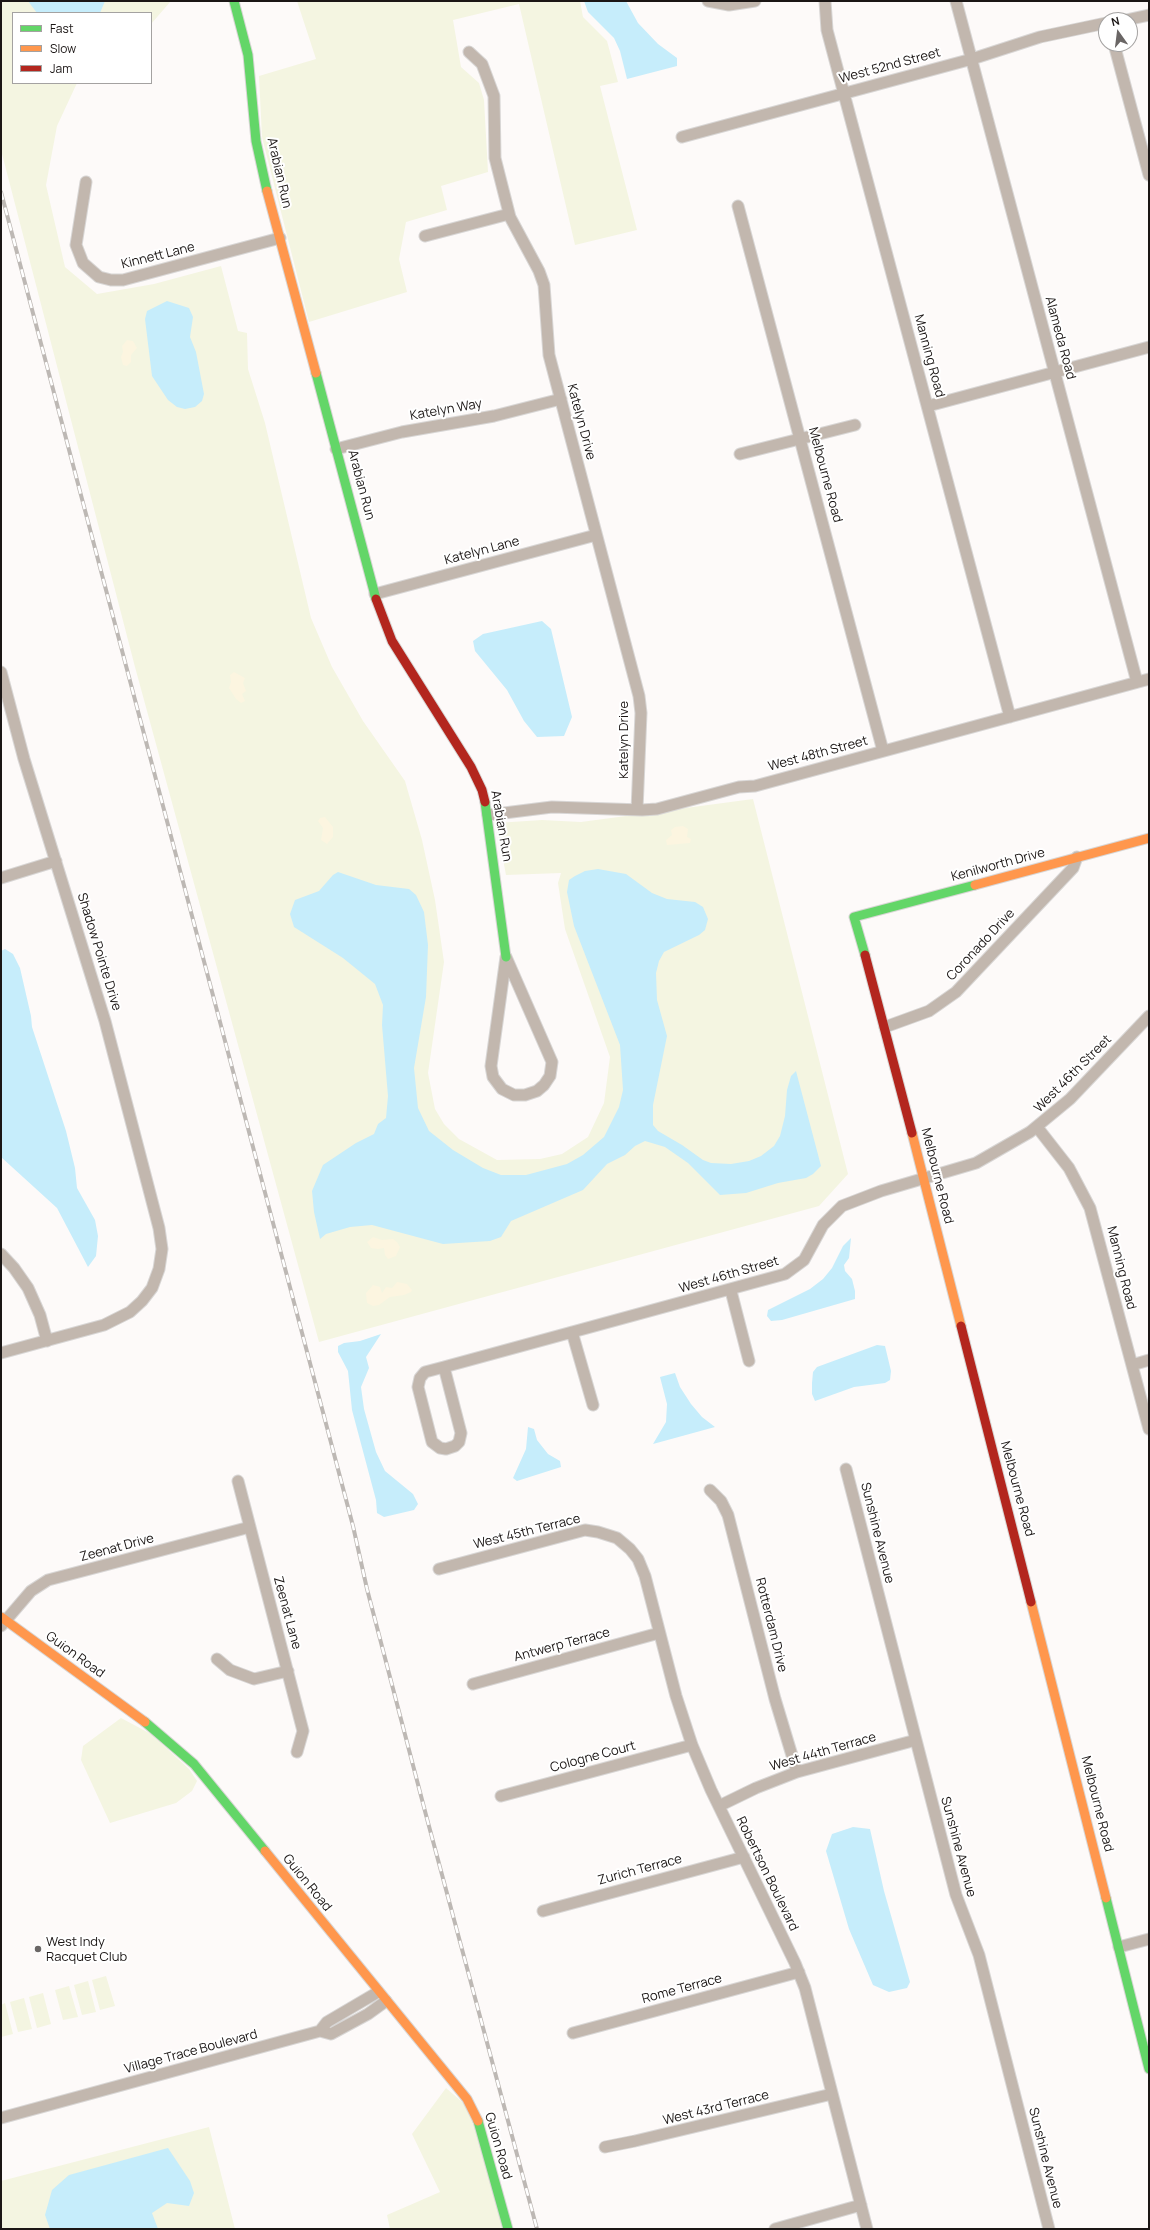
<!DOCTYPE html>
<style>
body{margin:0}
#map{position:relative;width:1150px;height:2230px;overflow:hidden;background:#fdfaf9;font-family:Manrope,sans-serif}
canvas{display:block}
.frame{position:absolute;inset:0;border:2px solid #1b1615;pointer-events:none}
.legend{position:absolute;left:12px;top:12px;width:140px;height:72px;box-sizing:border-box;background:#fff;border:1px solid #a4a2a1;margin:0;padding:5px 7px;list-style:none;font-size:12px;color:#1b1615}
.legend li{display:flex;align-items:center;gap:8px;height:20px}
.legend b{width:20px;border:1px solid #a4a2a1}
.north{position:absolute;left:1098px;top:12px;width:40px;height:40px;box-sizing:border-box;background:#fff;border:1px solid #a4a2a1;border-radius:50%;rotate:346deg;font-size:11px;font-weight:700;line-height:16px;text-align:center;color:#1b1615}
.north::after{content:'';display:block;margin:auto;width:14px;height:18px;background:#6a6665;clip-path:polygon(50% 0,100% 100%,50% 72%,0 100%)}
</style>
<div id="map">
<canvas width="1150" height="2230"></canvas>
<div class="frame"></div>
<ul class="legend">
<li><b style="height:5px;background:#63d668"></b>Fast</li>
<li><b style="height:5px;background:#ff974d"></b>Slow</li>
<li><b style="height:5px;background:#b3261e"></b>Jam</li>
</ul>
<div class="north">N</div>
</div>
<script>
const ctx = document.querySelector('canvas').getContext('2d');
ctx.lineJoin = 'round';
function fill(path, color) {
  ctx.fillStyle = color;
  ctx.fill(path, 'evenodd');
}
function shape(rows) {
  const path = new Path2D();
  for (const r of rows) {
    path.moveTo(r[0], r[1]);
    for (let i = 2; i < r.length; i += 2) path.lineTo(r[i], r[i + 1]);
  }
  return path;
}
function stroke(path, color, width, dash) {
  ctx.strokeStyle = color;
  ctx.lineWidth = width;
  ctx.lineCap = dash ? 'butt' : 'round';
  ctx.setLineDash(dash || []);
  ctx.stroke(path);
}
function write(font, color, halo, rows, align = 'center') {
  ctx.font = font + ' Manrope,sans-serif';
  ctx.lineWidth = 4;
  ctx.setLineDash([]);
  ctx.textBaseline = 'middle';
  ctx.strokeStyle = halo;
  ctx.fillStyle = color;
  for (const [text, x, y, turn = 0] of rows) {
    ctx.save();
    ctx.translate(x, y);
    ctx.rotate((+turn || 0) * Math.PI / 180);
    ctx.textAlign = isNaN(turn) ? turn : align;
    if (halo) ctx.strokeText(text, 0, 0);
    ctx.fillText(text, 0, 0);
    ctx.restore();
  }
}
fill(shape([
 [1,1,171,1,151,24,151,13,13,13,13,83,77,83,57,126,46,185,65,267,97,294,154,284,221,266,238,331,247,333,248,369,265,423,311,618,332,667,363,721,405,781,422,840,435,900,444,962,428,1073,435,1109,444,1124,459,1139,497,1160,540,1159,562,1154,588,1137,604,1103,610,1057,565,929,558,883,561,873,506,875,496,823,542,820,581,822,753,799,848,1174,819,1206,319,1342,135,667,1,150],
 [297,1,580,1,583,17,607,41,618,82,600,86,637,230,575,245,519,4,453,20,461,67,479,83,484,100,488,172,441,186,447,210,406,222,399,259,407,292,309,322,262,137,259,76,316,59],
 [121,1718,151,1734,189,1769,197,1781,192,1791,176,1803,110,1823,81,1760,83,1746],
 [106,1976,115,2006,100,2010,92,1980],
 [88,1981,96,2012,82,2015,74,1985],
 [69,1986,78,2017,63,2020,55,1990],
 [43,1993,51,2024,37,2028,29,1997],
 [24,1998,32,2029,18,2032,10,2002],
 [5,2003,13,2034,1,2037,1,2005],
 [446,2088,475,2113,508,2229,390,2229,387,2215,440,2192,412,2134],
 [209,2127,235,2229,1,2229,1,2181]
]), '#f4f5e1');
fill(shape([
 [127,340,133,341,137,348,131,355,131,362,127,366,123,365,121,357,123,352,122,346],
 [234,672,245,678,243,683,246,691,242,694,245,701,241,703,236,699,229,688,231,682,230,675],
 [325,817,333,827,333,837,327,844,321,840,323,828,318,821,320,818],
 [683,826,688,829,687,837,691,839,690,843,667,845,666,840,672,835,671,830,675,827],
 [373,1237,382,1240,393,1239,397,1242,400,1247,396,1256,388,1259,385,1255,384,1248,378,1249,371,1248,367,1242],
 [397,1282,407,1284,412,1290,411,1292,404,1295,390,1297,379,1305,373,1306,367,1303,366,1293,373,1285,380,1287,382,1293,386,1287,392,1288]
]), '#fcf5e0');
fill(shape([
 [28,1,105,1,100,13,37,13],
 [584,1,626,1,638,23,658,44,677,58,677,66,627,79,620,51,614,38,588,12],
 [167,301,189,308,193,317,190,337,196,352,204,394,202,401,195,407,185,409,177,407,168,400,152,376,145,319,147,311],
 [542,621,551,629,572,717,564,736,537,737,524,721,507,690,475,651,473,641,483,634],
 [598,869,626,874,652,893,667,899,695,902,703,907,708,919,705,930,699,935,664,952,659,961,656,973,657,1000,667,1036,653,1105,653,1125,658,1131,682,1145,703,1160,711,1163,731,1164,749,1161,761,1156,774,1146,780,1136,785,1116,787,1090,791,1076,796,1071,821,1166,813,1174,806,1178,778,1183,746,1193,720,1195,688,1163,665,1147,645,1141,635,1146,625,1155,607,1164,583,1190,511,1221,501,1237,490,1241,443,1244,372,1225,350,1227,326,1234,320,1239,314,1212,312,1191,323,1165,356,1143,374,1134,378,1124,386,1118,388,1096,382,1025,383,1005,375,984,343,958,294,927,290,914,295,900,319,891,333,875,338,872,376,885,409,889,416,895,424,912,428,945,426,997,414,1068,418,1108,429,1131,453,1150,483,1168,501,1175,526,1175,567,1164,583,1155,604,1137,619,1107,623,1090,620,1045,574,926,567,892,569,880,575,876,585,871],
 [5,949,13,954,20,968,31,1016,32,1027,66,1131,75,1168,77,1188,95,1220,98,1236,96,1256,88,1267,57,1208,1,1157,1,951],
 [851,1238,849,1258,844,1265,845,1271,852,1279,855,1291,855,1299,782,1320,771,1321,767,1316,768,1310,810,1289,823,1279,832,1268,843,1246],
 [381,1334,366,1357,369,1368,361,1387,364,1409,376,1452,385,1471,413,1494,418,1504,414,1510,384,1517,377,1513,376,1500,352,1410,348,1371,338,1352,338,1346,344,1343,360,1341],
 [877,1345,885,1346,891,1371,890,1380,885,1383,854,1387,815,1401,812,1394,812,1383,813,1372,817,1367],
 [675,1373,680,1387,691,1404,702,1417,715,1427,653,1444,666,1422,667,1404,660,1377],
 [528,1427,534,1429,537,1440,548,1454,560,1461,561,1467,517,1481,513,1478,526,1449],
 [853,1827,870,1829,884,1891,910,1982,907,1988,889,1992,873,1985,849,1929,826,1851,832,1834],
 [168,2148,190,2181,194,2193,189,2206,167,2203,152,2213,158,2229,50,2229,45,2215,52,2190,69,2175]
]), '#c6edfb');
const street = shape([
 [708,1,729,5,755,1],
 [825,1,827,30,1010,717],
 [956,1,1137,682],
 [1126,20,1149,15],
 [1114,44,1149,175],
 [469,52,482,64,494,96,495,158,510,217,539,271,544,285,549,355,639,696,641,713,637,810],
 [682,137,972,59,1040,37,1106,23],
 [86,182,76,245,83,263,99,277,111,280,123,280,280,238],
 [738,206,883,751],
 [425,236,509,214],
 [928,406,1149,347],
 [336,449,402,432,494,416,561,399],
 [740,454,855,425],
 [375,594,596,535],
 [1,672,24,759,105,1021,159,1228,162,1249,159,1269,152,1288,142,1301,130,1312,104,1325,1,1353],
 [488,815,552,807,642,810,657,809,739,787,755,786,1149,679],
 [1,878,56,861],
 [506,957,552,1062,550,1076,544,1085,537,1091,525,1095,514,1095,502,1089,493,1077,491,1066,506,957],
 [885,1027,929,1011,956,992,1073,868,1077,857],
 [1037,1127,1069,1168,1090,1208,1149,1429],
 [1,1254,14,1268,28,1288,40,1315,47,1341],
 [731,1291,749,1361],
 [572,1332,593,1405],
 [1132,1365,1149,1360],
 [444,1367,785,1274,804,1260,823,1225,842,1206,881,1191,976,1163,1030,1132,1070,1099,1149,1016],
 [444,1367,461,1433,459,1442,455,1446,446,1449,440,1448,432,1442,418,1387,420,1378,425,1372,444,1367],
 [846,1469,956,1895,979,1955,1049,2229],
 [238,1481,303,1731,297,1752],
 [710,1490,721,1501,728,1515,775,1699,797,1772],
 [439,1569,585,1530,598,1532,617,1538,630,1549,638,1559,645,1576,676,1696,692,1745,711,1790,795,1963,805,1988,867,2229],
 [1,1626,31,1591,48,1580,250,1527],
 [217,1659,230,1670,254,1679,288,1671],
 [473,1684,659,1633],
 [501,1796,692,1745],
 [719,1806,756,1788,797,1772,916,1740],
 [543,1911,744,1857],
 [1119,1947,1149,1939],
 [320,2031,331,2034,368,2014,386,2001],
 [573,2033,799,1972],
 [1,2118,320,2031,327,2022,378,1992],
 [605,2147,635,2141,832,2094],
 [775,2229,861,2205]
]);
const fast = shape([
 [234,1,248,55,256,141,267,191],
 [316,373,376,599],
 [485,802,506,957],
 [865,955,854,917,975,885],
 [145,1722,194,1764,265,1851],
 [1106,1898,1149,2069],
 [478,2121,508,2229]
]);
const slow = shape([
 [267,191,316,373],
 [975,885,1149,838],
 [912,1133,961,1326],
 [1031,1602,1106,1898],
 [1,1617,145,1722],
 [265,1851,467,2099,478,2121]
]);
const jam = shape([
 [376,599,392,641,471,767,482,790,485,802],
 [865,955,912,1133],
 [961,1326,1031,1602]
]);
stroke(street, '#d8d6d5', 13);
stroke(fast, '#d8d6d5', 11);
stroke(slow, '#d8d6d5', 11);
stroke(jam, '#d8d6d5', 11);
stroke(street, '#c2b7ae', 11);
stroke(fast, '#63d668', 9);
stroke(slow, '#ff974d', 9);
stroke(jam, '#b3261e', 9);
const rail = shape([
 [1,192,353,1526,367,1589,426,1815,537,2229]
]);
stroke(rail, '#bdb8b4', 4);
stroke(rail, '#fff', 2.5, [8]);
for (const [x, y, r, color] of [
 [38,1949,4,"#6a6665"]
]) {
  const dot = new Path2D();
  dot.arc(x, y, r, 0, 2 * Math.PI);
  ctx.fillStyle = color;
  ctx.fill(dot);
  stroke(dot, '#fff', 1.5);
}
write('13px', '#1b1615', '#fff', [
 ["West 52nd Street",890,66,-15],
 ["Arabian Run",279,173,77],
 ["Kinnett Lane",158,256,-14],
 ["Alameda Road",1060,338,75],
 ["Manning Road",929,356,75],
 ["Katelyn Way",446,410,-10],
 ["Katelyn Drive",581,422,75],
 ["Melbourne Road",825,475,75],
 ["Arabian Run",361,485,75],
 ["Katelyn Lane",482,551,-15],
 ["Katelyn Drive",624,740,-90],
 ["West 48th Street",818,754,-15],
 ["Arabian Run",501,826,80],
 ["Kenilworth Drive",998,865,-15],
 ["Coronado Drive",981,945,-47],
 ["Shadow Pointe Drive",99,952,73],
 ["West 46th Street",1073,1074,-45],
 ["Melbourne Road",937,1176,76],
 ["Manning Road",1121,1268,76],
 ["West 46th Street",729,1275,-16],
 ["Melbourne Road",1017,1489,75],
 ["West 45th Terrace",527,1532,-14],
 ["Sunshine Avenue",877,1533,76],
 ["Zeenat Drive",117,1548,-15],
 ["Zeenat Lane",287,1613,75],
 ["Rotterdam Drive",771,1625,76],
 ["Antwerp Terrace",562,1645,-15],
 ["Guion Road",75,1655,36],
 ["West 44th Terrace",823,1752,-16],
 ["Cologne Court",593,1757,-15],
 ["Melbourne Road",1097,1804,76],
 ["Sunshine Avenue",958,1847,75],
 ["Zurich Terrace",640,1870,-15],
 ["Robertson Boulevard",767,1874,64],
 ["Guion Road",307,1883,51],
 ["Rome Terrace",682,1989,-15],
 ["Village Trace Boulevard",191,2052,-15],
 ["West 43rd Terrace",716,2108,-14],
 ["Guion Road",498,2146,74],
 ["Sunshine Avenue",1045,2158,76]
]);
write('13px', '#1b1615', '#fff', [
 ["West Indy",46,1942],
 ["Racquet Club",46,1957]
], 'left');
</script>
